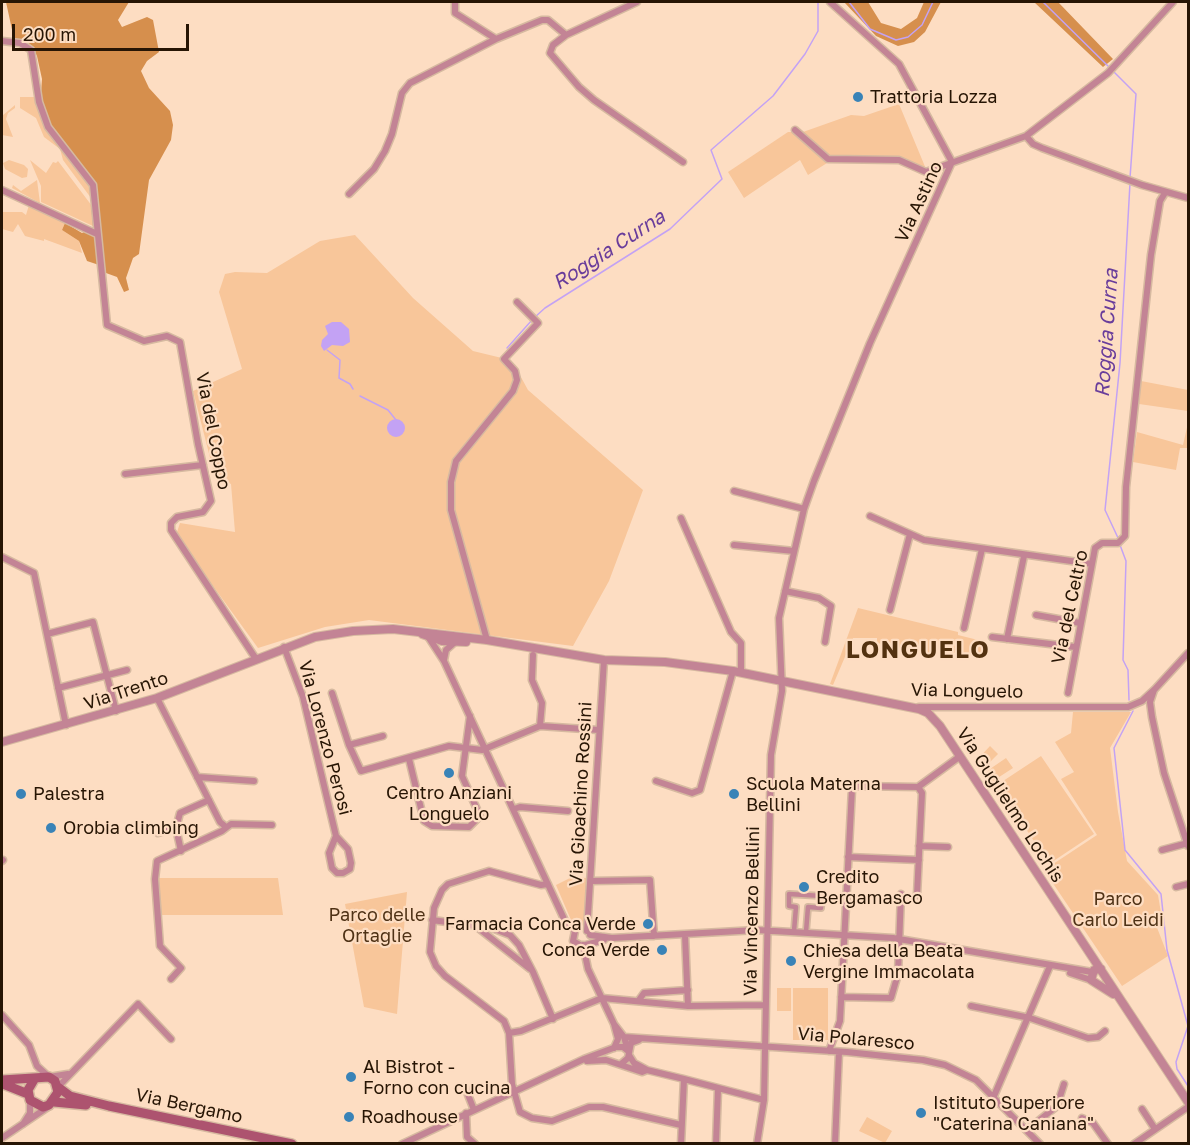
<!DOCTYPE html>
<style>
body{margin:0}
#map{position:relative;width:1190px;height:1145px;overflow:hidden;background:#fdddc2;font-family:"Golos Text",sans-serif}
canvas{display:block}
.frame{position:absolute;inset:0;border:3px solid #271504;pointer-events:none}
.scale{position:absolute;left:12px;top:24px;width:177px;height:27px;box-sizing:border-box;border:3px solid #271504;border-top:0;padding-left:8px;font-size:18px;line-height:21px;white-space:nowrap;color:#271504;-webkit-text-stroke:4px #fdddc2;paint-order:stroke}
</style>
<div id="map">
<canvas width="1190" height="1145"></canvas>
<div class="frame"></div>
<div class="scale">200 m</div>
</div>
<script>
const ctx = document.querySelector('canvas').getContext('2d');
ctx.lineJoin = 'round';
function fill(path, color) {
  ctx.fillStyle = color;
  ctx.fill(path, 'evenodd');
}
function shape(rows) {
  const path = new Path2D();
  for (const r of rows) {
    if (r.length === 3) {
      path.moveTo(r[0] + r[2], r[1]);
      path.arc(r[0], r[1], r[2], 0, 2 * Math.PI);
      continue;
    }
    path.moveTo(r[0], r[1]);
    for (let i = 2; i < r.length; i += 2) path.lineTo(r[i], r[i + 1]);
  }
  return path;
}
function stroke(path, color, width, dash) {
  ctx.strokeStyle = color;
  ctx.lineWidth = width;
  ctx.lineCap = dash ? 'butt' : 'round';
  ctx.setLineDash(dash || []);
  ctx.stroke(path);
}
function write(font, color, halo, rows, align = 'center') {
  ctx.font = font + ' "Golos Text",sans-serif';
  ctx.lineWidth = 4.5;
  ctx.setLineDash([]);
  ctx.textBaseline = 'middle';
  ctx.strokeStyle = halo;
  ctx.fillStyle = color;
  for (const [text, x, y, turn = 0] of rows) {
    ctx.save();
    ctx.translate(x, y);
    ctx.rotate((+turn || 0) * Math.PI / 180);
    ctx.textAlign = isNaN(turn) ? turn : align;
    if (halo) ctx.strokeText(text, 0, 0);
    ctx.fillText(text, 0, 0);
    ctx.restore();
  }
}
fill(shape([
 [20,97,36,97,50,134,88,183,91,198,63,160,60,149,44,137,36,118,20,108],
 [899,104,926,169,903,158,867,156,835,158,808,175,800,160,744,198,728,172,788,132,803,132,851,115,864,116],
 [15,105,15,108,8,113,6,119,13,137,2,135,2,116],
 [9,160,24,165,28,169,27,177,22,178,5,169,3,163],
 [30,160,46,173,53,162,56,163,58,161,92,206,93,226,41,202,41,186],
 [37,180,40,203,12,188,13,185,21,191],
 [29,205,65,223,62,230,79,241,82,253,44,239,44,241,25,236,18,224,13,232,2,229,2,212,22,212,26,215],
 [355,235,413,298,473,351,506,359,516,368,528,390,643,490,609,581,573,646,369,620,325,627,258,648,176,535,180,523,235,532,231,484,215,477,193,391,242,369,219,292,225,274,235,272,267,273,320,241],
 [1141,381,1188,390,1188,411,1139,404],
 [1188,423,1188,448,1180,448,1176,470,1133,462,1137,432,1183,445],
 [858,608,958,632,958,635,986,642,982,658,932,648,929,654,877,643,877,638,853,638,833,685,830,684],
 [1073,712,1131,712,1110,748,1118,812,1127,861,1158,895,1161,913,1156,925,1168,956,1122,986,1044,870,1097,835,1061,779,1074,772,1055,742,1071,733],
 [990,746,998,754,983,769,976,761],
 [1041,756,1094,834,1049,864,997,785],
 [1006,758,1013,768,993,781,987,771],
 [572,877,587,878,585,925,574,927,556,885],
 [158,878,278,878,283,915,160,915],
 [407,892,397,1014,364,1007,345,904],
 [777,988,791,988,791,1011,777,1011],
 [793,988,828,988,828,1040,793,1040],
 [867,1117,892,1131,885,1143,859,1131]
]), '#f8c69a');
fill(shape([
 [6,2,129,2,118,20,122,27,147,17,153,20,159,52,147,61,141,71,149,88,170,111,173,125,171,140,149,180,139,254,133,258,126,278,129,290,124,292,117,277,106,273,105,267,87,261,79,241,62,230,65,223,82,233,93,228,90,190,88,183,44,126,36,97,41,93,42,79,37,56,32,46,25,40,14,39],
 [844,2,868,2,881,23,901,29,917,18,924,2,941,2,925,32,914,42,898,46,876,36],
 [1034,2,1058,2,1113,59,1103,67]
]), '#d68f4d');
fill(shape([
 [332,322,341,322,349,329,350,342,343,346,332,345,324,351,321,346,322,340,328,334,325,326],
 [396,428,9]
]), '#c3a2f4');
stroke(shape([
 [849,2,870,29,896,40,908,37,922,25,933,2],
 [1043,2,1109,67],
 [1112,70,1136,94,1130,178],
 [535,317,545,308,670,229,722,179,711,150,773,96,805,54,818,31,818,2],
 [507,348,532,320],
 [327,350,340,360,339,378,350,384,353,389],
 [360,396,388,410,396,420],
 [1119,540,1105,510,1120,363,1130,183],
 [1120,545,1126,561,1123,660,1128,670,1129,700],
 [1133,711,1114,748,1125,850,1161,894,1167,950,1188,1026,1176,1062,1177,1069,1188,1086]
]), '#c3a2f4', 1.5);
const pedestrian = shape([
 [794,931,796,907,789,906,789,894,822,896,821,908,808,907,806,932]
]);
const minor = shape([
 [455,2,455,13,496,39],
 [830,2,899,64,952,162],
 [566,35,553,45,550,53,579,87,594,100,683,162],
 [2,41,20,43,31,50,39,102,48,127,93,185,107,325,144,341,167,336,180,342,198,444,211,501,203,512,177,517,171,523,171,530,256,659],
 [795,130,828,159,899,160,926,172,1026,136,1108,73,1173,2],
 [1026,136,1033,144,1042,148,1142,185,1188,198],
 [2,190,97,234],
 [349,194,374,169,385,151,392,134,402,93,410,83,496,39,542,20,548,20,566,35,637,2],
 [125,474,203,465],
 [734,491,804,509],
 [870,516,924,540,1092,564],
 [681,518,731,632,741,643,741,672],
 [734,545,794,551],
 [2,557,34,573,66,725],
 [785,591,819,598,831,606,825,642],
 [890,610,910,534],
 [1036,615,1080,623],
 [964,628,982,549],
 [47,634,93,622,116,711],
 [992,637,1075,647],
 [429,638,444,661,565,921,575,931,573,941,582,946,604,940],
 [1007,639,1024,556],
 [487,640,451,510,451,482,456,461,513,391,517,380,515,371,504,359,538,323,517,302],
 [284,647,303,697,336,836,348,849,351,863,350,869,343,873,337,873,332,868,329,853,336,836],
 [533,655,532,680,542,703,540,726],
 [444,660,446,650,455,642],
 [58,688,127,670],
 [1154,690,1150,702,1152,717,1164,773,1188,846],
 [332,693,349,745,361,771,449,746,482,750,540,726,599,730],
 [1068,693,1095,548,1102,543,1118,543,1125,536,1126,487,1151,255,1160,201,1165,193],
 [157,698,220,822,226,827],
 [919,707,1128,707,1142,701,1155,689,1188,653],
 [349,745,383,736],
 [409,759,424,821,432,826,469,827,480,816,462,776,470,716],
 [197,777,254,781],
 [656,781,692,793,700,790,733,671],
 [514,809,520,807,568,811],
 [158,833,176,828],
 [919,846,948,847],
 [1162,850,1188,843],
 [181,851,176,828,180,813,209,800],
 [848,857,919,860],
 [2,861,3,860],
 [591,881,650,880,654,936],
 [548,884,541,885,489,871,448,884,442,890,434,908,430,952,436,966,445,976,504,1021,509,1033,512,1084,520,1112,532,1118,552,1121,589,1107,603,1107,681,1125],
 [1176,887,1188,884],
 [917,895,922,793,918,787],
 [432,920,492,928,510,935,519,945,533,972,553,1019],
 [477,927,530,969],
 [587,931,604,660],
 [590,935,612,938,757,930,893,938,1092,972],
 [685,935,688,1006],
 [583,945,588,969,614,1024,624,1037,628,1051],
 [1070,973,1091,980],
 [171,979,181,968,160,946,155,879,157,861,222,831,231,824,272,825],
 [841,997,891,998,898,974,901,894],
 [639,1000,644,993,688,990],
 [971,1006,1030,1018,1088,1038,1098,1037,1105,1031],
 [2,1015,29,1045,37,1066,49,1077,68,1074],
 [509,1033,521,1031,602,998,688,1006,764,1005],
 [624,1037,847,1052,923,1060,945,1065,976,1080,1040,1144],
 [614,1048,618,1039,614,1024],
 [829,1051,840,1021,852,789,856,786,918,787,959,757],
 [629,1055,634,1063,647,1070],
 [587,1061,606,1060,642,1072,647,1070,684,1079,764,1100],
 [621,1064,628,1058,631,1043,639,1040],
 [58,1087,138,1004,171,1039],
 [465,1087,474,1110],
 [994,1096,1050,966],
 [1142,1109,1155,1129],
 [466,1113,467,1137,475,1144],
 [1082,1118,1093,1123,1108,1144],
 [23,1124,30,1113,30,1100],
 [1027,1130,1057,1106,1064,1084],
 [2,1138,48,1107],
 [402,1144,584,1059,616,1047,623,1047,628,1051],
 [681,1144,684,1079],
 [716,1144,718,1089],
 [757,1144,764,1100,771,755,782,691,779,618,804,509,814,481,870,343,952,162],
 [835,1144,839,1052],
 [1134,1144,1188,1107]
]);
const tertiary = shape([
 [422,634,442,641,466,642],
 [2,742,157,698,315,637,353,631,393,629,487,640,604,660,665,662,733,671,919,709,928,713,940,726,1188,1102],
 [1101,969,1094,970,1091,980,1113,994]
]);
const secondary = shape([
 [2,1080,49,1077,55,1081,58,1092,49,1105,43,1107,30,1100,28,1090,35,1078],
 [3,1084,28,1094],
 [58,1087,70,1096,109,1106,292,1144],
 [54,1102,86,1105]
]);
stroke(pedestrian, '#d6b9a0', 8);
stroke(minor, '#d6b9a0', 9);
stroke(tertiary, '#d6b9a0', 10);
stroke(secondary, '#d6b9a0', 12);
stroke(pedestrian, '#c38495', 4.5);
stroke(minor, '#c38495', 6);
stroke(tertiary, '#c38495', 8);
stroke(secondary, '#ad536f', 9);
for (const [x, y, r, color] of [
 [858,97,6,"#3983b7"],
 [449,773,6,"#3983b7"],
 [21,794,6,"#3983b7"],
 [734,794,6,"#3983b7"],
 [51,828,6,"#3983b7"],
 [804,887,6,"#3983b7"],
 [648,924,6,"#3983b7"],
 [662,950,6,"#3983b7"],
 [791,961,6,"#3983b7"],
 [351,1077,6,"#3983b7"],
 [921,1113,6,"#3983b7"],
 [349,1117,6,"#3983b7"]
]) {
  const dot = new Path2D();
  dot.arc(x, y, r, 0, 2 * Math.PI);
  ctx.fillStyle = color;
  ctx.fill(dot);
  stroke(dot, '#fdddc2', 2);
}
write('18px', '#271504', '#fdddc2', [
 ["Trattoria Lozza",870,97],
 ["Scuola Materna",746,784],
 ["Bellini",746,805],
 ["Centro Anziani",449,793,"center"],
 ["Longuelo",449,814,"center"],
 ["Palestra",33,794],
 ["Orobia climbing",63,828],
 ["Credito",816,877],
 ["Bergamasco",816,898],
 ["Farmacia Conca Verde",636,924,"right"],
 ["Conca Verde",650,950,"right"],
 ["Chiesa della Beata",803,951],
 ["Vergine Immacolata",803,972],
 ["Al Bistrot -",363,1067],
 ["Forno con cucina",363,1088],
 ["Istituto Superiore",933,1103],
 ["\"Caterina Caniana\"",933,1124],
 ["Roadhouse",361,1117]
], 'left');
write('18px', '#271504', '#fdddc2', [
 ["Via Astino",919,202,-65],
 ["Via del Coppo",213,431,79],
 ["Via del Celtro",1070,607,-78],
 ["Via Trento",126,691,-18],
 ["Via Longuelo",967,691,1],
 ["Via Lorenzo Perosi",325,738,75],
 ["Via Gioachino Rossini",581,794,-87],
 ["Via Guglielmo Lochis",1010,805,57],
 ["Via Vincenzo Bellini",752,911,-89],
 ["Via Polaresco",856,1039,5],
 ["Via Bergamo",189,1106,12]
]);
write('18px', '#4f3216', '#fdddc2', [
 ["Parco",1118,899],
 ["Carlo Leidi",1118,920],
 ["Parco delle",377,915],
 ["Ortaglie",377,936]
]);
write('italic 20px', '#693d9b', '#fdddc2', [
 ["Roggia Curna",609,250,-33],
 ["Roggia Curna",1107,333,-86]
]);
ctx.letterSpacing = '1.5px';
write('bold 24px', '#533210', '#fdddc2', [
 ["LONGUELO",918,650]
]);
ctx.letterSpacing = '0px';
</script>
